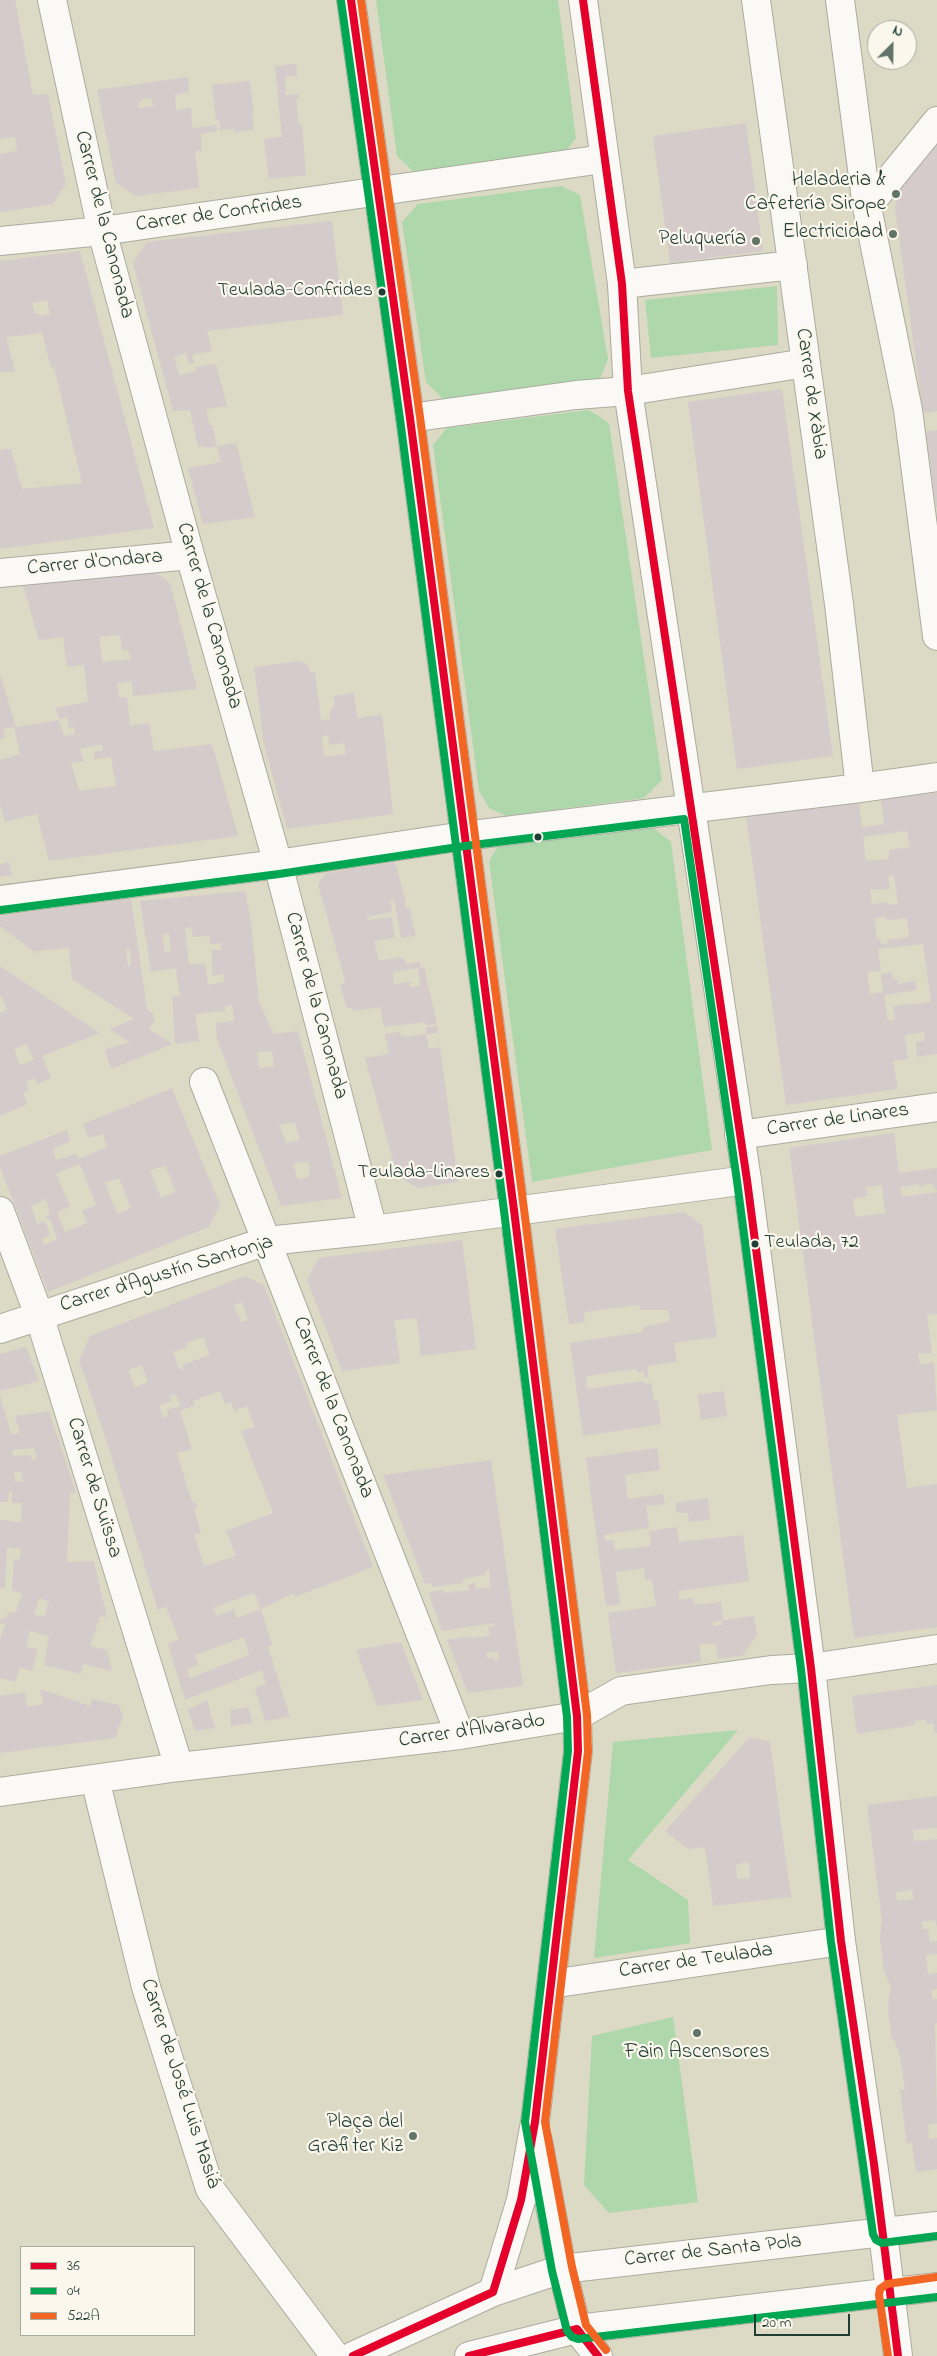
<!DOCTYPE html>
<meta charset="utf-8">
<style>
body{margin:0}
#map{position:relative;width:937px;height:2356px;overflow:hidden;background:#dcd9c5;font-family:"Indie Flower",sans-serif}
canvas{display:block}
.legend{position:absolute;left:20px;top:2246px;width:175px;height:90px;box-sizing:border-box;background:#fbf7ec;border:1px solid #a3ada2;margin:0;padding:6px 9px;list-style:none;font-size:15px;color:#1f3d34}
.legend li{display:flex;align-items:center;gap:10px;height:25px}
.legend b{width:25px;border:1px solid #a3ada2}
.north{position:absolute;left:867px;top:20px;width:50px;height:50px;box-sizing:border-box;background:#fbf7ec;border:1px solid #a3ada2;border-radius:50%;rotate:23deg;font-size:14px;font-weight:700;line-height:20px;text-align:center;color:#1f3d34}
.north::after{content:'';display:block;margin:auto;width:18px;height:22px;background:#617467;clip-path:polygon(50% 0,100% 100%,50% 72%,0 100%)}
.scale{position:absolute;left:754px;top:2314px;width:96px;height:22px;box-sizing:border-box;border:2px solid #1f3d34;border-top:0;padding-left:6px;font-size:15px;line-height:18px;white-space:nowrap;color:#1f3d34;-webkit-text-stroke:4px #fbf7ec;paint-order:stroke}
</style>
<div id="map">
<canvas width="937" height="2356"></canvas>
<ul class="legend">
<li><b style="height:6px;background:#e4002b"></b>36</li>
<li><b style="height:6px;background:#00a651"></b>04</li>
<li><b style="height:6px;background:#f26522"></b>522A</li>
</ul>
<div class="north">N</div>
<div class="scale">20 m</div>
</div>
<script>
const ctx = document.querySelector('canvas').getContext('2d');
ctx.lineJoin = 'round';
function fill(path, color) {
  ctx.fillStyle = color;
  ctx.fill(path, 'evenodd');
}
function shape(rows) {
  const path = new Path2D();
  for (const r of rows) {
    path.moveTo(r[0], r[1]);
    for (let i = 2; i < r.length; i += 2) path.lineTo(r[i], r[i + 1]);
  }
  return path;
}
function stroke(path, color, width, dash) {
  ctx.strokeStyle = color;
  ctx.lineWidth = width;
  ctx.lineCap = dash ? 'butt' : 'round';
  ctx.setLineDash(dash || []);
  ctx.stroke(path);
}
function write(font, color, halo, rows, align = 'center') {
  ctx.font = font + ' "Indie Flower",sans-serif';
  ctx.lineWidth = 4.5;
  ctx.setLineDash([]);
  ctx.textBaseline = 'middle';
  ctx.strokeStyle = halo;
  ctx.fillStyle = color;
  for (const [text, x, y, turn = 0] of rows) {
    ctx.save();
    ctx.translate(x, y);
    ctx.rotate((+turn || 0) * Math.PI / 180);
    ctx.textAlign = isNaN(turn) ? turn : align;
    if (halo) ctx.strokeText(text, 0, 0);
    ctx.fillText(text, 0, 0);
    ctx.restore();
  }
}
fill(shape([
 [376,0,558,0,576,138,562,156,418,176,397,156],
 [561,186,580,195,608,359,600,379,445,401,426,382,402,222,418,204],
 [777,286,778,345,651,358,645,300],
 [589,410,609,423,662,780,644,798,506,816,489,808,479,791,433,445,447,428],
 [646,822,671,842,712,1150,532,1182,489,861,499,845],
 [738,1730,628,1860,688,1900,690,1943,594,1958,613,1742],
 [673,2017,698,2202,609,2213,584,2185,592,2036]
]), '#aed8ab');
fill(shape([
 [0,0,15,0,33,95,48,94,66,184,53,204,0,212,0,154,17,151,15,137,0,139],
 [296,64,297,76,285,77,286,95,299,94,299,99,296,99,299,125,302,125,306,175,269,179,264,139,282,137,275,66],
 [188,77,189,92,175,95,176,110,191,108,192,128,217,125,217,131,201,134,202,150,195,151,199,188,136,196,116,183,97,90],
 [151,98,153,106,140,108,138,104,143,99],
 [250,81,254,115,252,115,254,129,234,133,234,129,220,130,219,120,216,120,212,85],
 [746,123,763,251,670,263,653,136],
 [937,140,937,411,923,413,895,208,901,182],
 [332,221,343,315,207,331,212,351,192,355,194,363,189,364,186,353,174,357,179,375,196,371,195,367,216,364,227,406,206,409,210,426,212,425,217,446,206,448,205,446,198,447,190,410,173,411,133,263,147,242],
 [80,251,154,528,0,549,0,450,11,449,22,489,82,483,54,367,51,367,42,333,6,337,15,371,0,373,0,261],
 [47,300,50,314,39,316,39,313,35,314,32,303],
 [782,389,833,756,737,769,688,402],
 [937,430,937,507,936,507,926,432],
 [236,443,255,517,203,524,188,468,221,462,217,446],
 [151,569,170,583,197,689,133,696,132,681,117,683,119,698,127,697,130,726,149,723,154,751,212,744,238,836,49,861,37,814,5,822,0,803,0,760,20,754,14,727,3,729,6,737,0,739,0,674,16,727,59,720,64,736,75,734,74,727,69,728,67,717,59,719,56,708,88,702,84,665,67,667,63,637,39,640,23,585],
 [120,635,122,650,128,650,131,659,102,662,99,637],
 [102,744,103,750,94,752,94,759,111,757,116,786,79,791,71,763,84,761,80,749],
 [300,661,307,664,311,673,315,672,321,720,330,719,330,711,335,705,334,696,354,693,357,718,382,715,393,814,287,829,264,744,254,667],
 [328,735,329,745,344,743,346,754,324,757,322,736],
 [937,793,937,1054,917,1057,916,1042,925,1041,924,1032,905,1035,908,1059,893,1061,898,1089,786,1105,746,816,859,803,862,827,884,824,881,799],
 [907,831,910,847,889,850,889,859,866,861,863,837],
 [894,875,898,904,887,905,887,902,872,904,870,890,890,889,888,876],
 [886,917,887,920,907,918,909,937,888,940,889,943,882,944,880,939,877,939,874,918],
 [923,944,931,1002,893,1006,895,1020,888,1021,884,995,917,990,915,981,898,984,897,979,893,979,892,972,881,974,883,992,870,994,867,972,881,971,878,949],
 [9,862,12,875,0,877,0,864],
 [395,862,405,898,405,908,409,907,416,936,401,938,394,900,390,900,392,912,367,917,367,920,392,917,395,938,374,941,379,961,401,957,402,959,404,958,406,964,419,962,421,968,424,967,437,1024,425,1025,425,1022,384,1027,380,1007,353,1011,351,1008,347,1008,340,985,345,983,345,980,318,884,326,873],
 [418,968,420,986,410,987,410,982,394,984,393,972],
 [245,891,251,922,259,1003,274,1034,298,1031,342,1198,281,1206,217,1039,216,1023,234,1021,232,1005,225,1006,225,1011,195,1014,199,1041,175,1044,172,997,180,996,176,968,151,972,140,901],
 [191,927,193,937,209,936,210,944,224,943,221,945,222,950,211,950,213,962,211,962,213,976,224,974,224,982,208,985,205,963,189,964,185,928],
 [169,933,171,951,165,952,162,934],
 [272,1051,274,1066,259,1068,257,1052],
 [295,1123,300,1140,286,1143,279,1124],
 [308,1161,310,1169,308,1177,298,1180,293,1164],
 [131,898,147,1009,154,1015,153,1018,155,1019,149,1029,173,1044,111,1069,105,1049,130,1042,109,1029,134,1019,72,979,69,948,36,951,37,954,0,926,0,916],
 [130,949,131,965,128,966,126,950],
 [0,966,100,1033,42,1056,51,1078,37,1084,35,1078,26,1082,29,1090,23,1093,28,1104,0,1116,0,1013,7,1010,2,996,0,997],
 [27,1044,34,1060,20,1065,14,1049],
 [437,1026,438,1033,426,1034,426,1027],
 [400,1032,401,1037,426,1034,429,1049,440,1047,458,1182,417,1188,397,1175,365,1058,389,1054,385,1034],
 [172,1088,220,1205,209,1227,48,1292,0,1167,0,1156,67,1130,70,1141,53,1149,56,1160,76,1154,78,1159,107,1147,103,1134,88,1138,83,1124],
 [80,1164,96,1205,82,1211,87,1223,65,1232,57,1212,70,1207,56,1173],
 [165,1166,176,1192,161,1198,150,1170],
 [119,1178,131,1208,117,1214,105,1183],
 [46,1199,50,1214,46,1216,48,1220,50,1219,57,1239,44,1245,42,1239,50,1235,45,1221,37,1224,31,1206],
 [894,1133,899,1173,937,1168,937,1191,931,1183,919,1187,919,1184,900,1187,902,1197,937,1192,937,1314,927,1315,932,1353,918,1354,920,1364,934,1363,937,1410,897,1415,907,1488,937,1484,937,1627,854,1638,789,1148],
 [882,1185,885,1213,855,1217,853,1199,867,1196,866,1187],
 [684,1212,702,1225,717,1337,674,1343,677,1362,647,1366,648,1377,645,1378,644,1372,637,1372,637,1369,586,1376,587,1389,644,1381,646,1384,651,1383,654,1400,658,1400,661,1424,583,1436,570,1343,643,1332,643,1327,670,1321,668,1310,640,1310,639,1305,584,1312,585,1322,569,1324,555,1229],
 [462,1240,476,1349,421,1356,417,1318,394,1320,400,1363,342,1371,307,1280,319,1258],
 [245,1276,264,1285,373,1567,295,1597,294,1593,261,1609,272,1645,268,1647,290,1717,265,1721,255,1688,266,1684,262,1670,185,1700,168,1644,179,1639,166,1606,158,1610,106,1439,79,1360,90,1336],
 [242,1302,248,1320,241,1322,234,1305],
 [203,1337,210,1355,182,1365,184,1369,180,1370,173,1352,187,1347,186,1343],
 [142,1365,148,1382,135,1387,128,1370],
 [220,1391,225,1404,231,1402,235,1413,237,1412,236,1410,247,1406,255,1427,241,1431,273,1513,226,1531,236,1556,204,1566,194,1534,201,1533,194,1509,197,1508,195,1501,192,1502,177,1453,192,1449,180,1411,195,1405,193,1401],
 [176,1395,181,1406,167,1410,168,1416,163,1418,159,1405,172,1401,170,1396],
 [254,1593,261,1609,237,1618,234,1609,217,1616,213,1608],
 [244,1637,249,1655,190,1678,187,1670,198,1664,195,1655],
 [26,1347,39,1381,0,1391,0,1354],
 [724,1391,727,1416,701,1420,698,1395],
 [0,1395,11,1434,20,1433,15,1416,49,1411,76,1493,70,1492,67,1562,94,1561,107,1617,100,1616,90,1646,107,1650,112,1671,83,1664,81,1674,44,1665,49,1636,30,1631,26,1647,38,1649,32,1671,20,1667,15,1682,0,1678,0,1640,5,1624,0,1624,1,1618,6,1618,8,1612,15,1613,23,1594,12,1590,14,1559,20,1559,21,1549,7,1547,5,1589,0,1588,0,1520,21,1522,22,1503,12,1503,12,1492,9,1491,8,1502,0,1502],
 [34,1448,37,1459,32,1459,30,1455,13,1456,12,1450],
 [14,1472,21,1472,23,1482,15,1481],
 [39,1598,49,1601,44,1617,34,1614],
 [657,1448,660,1470,625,1475,628,1499,663,1494,665,1504,646,1506,649,1528,604,1535,605,1541,613,1540,615,1550,651,1546,649,1531,677,1527,679,1542,743,1535,749,1581,679,1591,679,1600,693,1598,694,1605,721,1602,723,1620,754,1616,757,1635,742,1656,718,1659,716,1643,699,1645,701,1662,616,1673,608,1613,656,1606,652,1579,645,1580,644,1568,616,1572,620,1604,606,1606,586,1458],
 [721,1620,722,1625,713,1626,713,1622],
 [491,1460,523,1686,468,1693,447,1640,470,1636,471,1638,490,1636,488,1627,495,1626,494,1623,442,1631,428,1592,444,1590,444,1593,469,1590,468,1585,475,1583,475,1589,486,1587,491,1591,489,1570,485,1571,485,1575,463,1579,463,1583,432,1587,432,1583,425,1584,383,1475],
 [498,1651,499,1660,494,1661,493,1657,486,1658,486,1653],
 [708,1498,710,1520,689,1522,688,1513,677,1513,675,1503],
 [401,1642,423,1700,377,1706,356,1650],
 [937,1685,937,1733,935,1733,934,1723,927,1724,926,1720,915,1721,915,1725,857,1734,852,1696],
 [40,1689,90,1706,92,1699,119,1705,123,1717,115,1738,0,1753,0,1696,25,1692,27,1707,43,1704],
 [207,1700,215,1728,195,1731,188,1710],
 [248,1707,253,1723,231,1726,230,1710],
 [750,1737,770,1742,791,1897,713,1906,705,1847,688,1849,665,1831],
 [749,1862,750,1878,737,1879,736,1865],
 [937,1796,937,1828,913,1830,914,1841,937,1839,937,1927,935,1920,922,1922,923,1929,928,1929,930,1942,937,1941,937,1954,926,1955,928,1974,937,1973,937,1989,931,1990,932,1999,937,1999,937,2023,935,2023,937,2123,928,2125,929,2139,937,2138,937,2169,916,2172,912,2143,907,2144,900,2090,905,2090,900,2056,894,2039,892,2040,888,2007,891,1987,884,1971,880,1938,882,1920,867,1805],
 [912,1890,914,1899,897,1901,896,1892]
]), '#d6cbcb');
const street = shape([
 [52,0,102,231,190,555,278,864,373,1230],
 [756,0,839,604,860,788],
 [840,0,867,207,908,410,937,636],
 [867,207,937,121],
 [0,241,102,231,603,159],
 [622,284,793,265],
 [410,418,576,395,628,391,806,363],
 [0,573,190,555],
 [0,900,278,864,464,836,860,788,937,777],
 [204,1082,460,1735],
 [739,1135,937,1107],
 [0,1211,39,1315,179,1767],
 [0,1329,267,1241,373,1230,747,1180],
 [95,1779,146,1987,210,2189,335,2356],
 [0,1792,179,1767,460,1735,577,1716,621,1691,771,1670,811,1668,937,1649],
 [551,1984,841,1941]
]);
const secondary = shape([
 [883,2233,898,2356],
 [562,2269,577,2329,598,2356]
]);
const primary = shape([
 [351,0,410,418,514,1210,577,1716,578,1751,535,2122,521,2200,493,2292],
 [583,0,622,284,628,391,747,1180,811,1668,841,1941,883,2233],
 [538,2141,562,2269],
 [353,2356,493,2292,562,2269,937,2226],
 [469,2356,577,2329,937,2287]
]);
stroke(street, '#abac9e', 30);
stroke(secondary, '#abac9e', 30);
stroke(primary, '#abac9e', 30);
stroke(street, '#faf9f6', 28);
stroke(secondary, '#faf9f6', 28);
stroke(primary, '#faf9f6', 28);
stroke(shape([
 [351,0,410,418,514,1210,577,1716,578,1751,535,2122,521,2200,493,2292,353,2356],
 [583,0,622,284,628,391,747,1180,811,1668,841,1941,874,2164,898,2356],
 [469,2356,577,2329,598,2356]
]), '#e4002b', 8);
stroke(shape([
 [341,1,400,419,504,1211,567,1717,568,1751,525,2122,552,2271,567,2331,572,2337,578,2339,937,2297],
 [1,910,279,874,465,846,684,819,737,1181,801,1669,831,1942,873,2234,876,2240,882,2243,937,2236]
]), '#00a651', 8);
stroke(shape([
 [361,0,420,417,524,1209,587,1715,588,1752,545,2122,572,2267,586,2325,606,2350],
 [888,2356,879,2295,880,2289,887,2284,936,2277]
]), '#f26522', 8);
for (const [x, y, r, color] of [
 [896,194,5,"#617467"],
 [893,234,5,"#617467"],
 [756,241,5,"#617467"],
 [382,292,4.5,"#1f3d34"],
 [538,837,4.5,"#1f3d34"],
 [499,1174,4.5,"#1f3d34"],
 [755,1244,4.5,"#1f3d34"],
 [697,2033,5,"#617467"],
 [413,2136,5,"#617467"]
]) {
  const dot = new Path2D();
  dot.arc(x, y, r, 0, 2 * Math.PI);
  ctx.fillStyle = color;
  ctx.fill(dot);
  stroke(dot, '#fbf7ec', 2);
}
write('20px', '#1f3d34', '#fbf7ec', [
 ["Teulada-Confrides",373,292],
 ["Teulada-Linares",490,1174],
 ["Teulada, 72",764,1244,"left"]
], 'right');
write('21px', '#1f3d34', '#fbf7ec', [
 ["Heladeria &",886,182],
 ["Cafetería Sirope",886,206],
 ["Electricidad",883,234],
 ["Peluquería",746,241],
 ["Fain Ascensores",697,2054,"center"],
 ["Plaça del",403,2124],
 ["Grafiter Kiz",403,2148]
], 'right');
write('21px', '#1f3d34', '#fbf7ec', [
 ["Carrer de Confrides",219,215,-8],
 ["Carrer de la Canonada",103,225,76],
 ["Carrer de Xàbia",810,394,82],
 ["Carrer d'Ondara",95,564,-5],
 ["Carrer de la Canonada",208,616,74],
 ["Carrer de la Canonada",315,1006,75],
 ["Carrer de Linares",838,1121,-8],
 ["Carrer d'Agustín Santonja",167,1275,-17],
 ["Carrer de la Canonada",332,1408,69],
 ["Carrer de Suïssa",93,1488,73],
 ["Carrer d'Alvarado",472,1732,-8],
 ["Carrer de Teulada",696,1962,-8],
 ["Carrer de José Luis Masiá",179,2084,72],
 ["Carrer de Santa Pola",713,2252,-6]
]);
</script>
